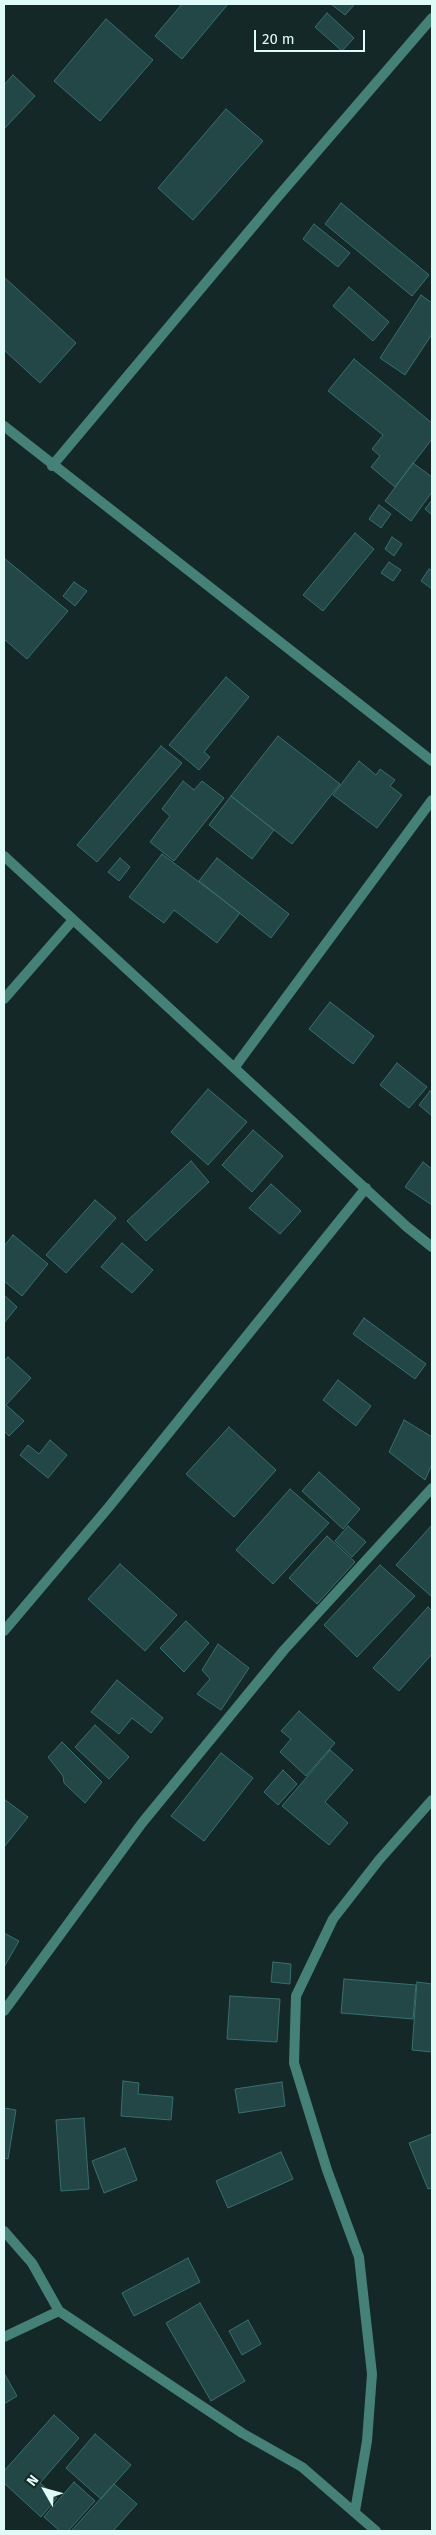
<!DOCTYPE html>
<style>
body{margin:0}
#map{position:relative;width:436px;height:2535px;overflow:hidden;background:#142827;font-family:"Fira Sans",sans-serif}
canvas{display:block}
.frame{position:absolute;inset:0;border:5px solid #dffbf8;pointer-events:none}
.north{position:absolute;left:20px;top:2465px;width:50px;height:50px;-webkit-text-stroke:4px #142827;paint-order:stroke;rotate:308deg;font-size:14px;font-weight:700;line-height:20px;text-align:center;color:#dffbf8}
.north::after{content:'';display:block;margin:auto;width:18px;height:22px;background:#dffbf8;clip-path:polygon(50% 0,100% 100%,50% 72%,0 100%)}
.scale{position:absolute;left:254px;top:30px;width:111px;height:22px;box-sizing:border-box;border:2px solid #dffbf8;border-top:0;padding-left:6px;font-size:15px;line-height:18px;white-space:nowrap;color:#dffbf8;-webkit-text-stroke:4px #142827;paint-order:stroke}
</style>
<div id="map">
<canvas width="436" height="2535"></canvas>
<div class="frame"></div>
<div class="north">N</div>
<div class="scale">20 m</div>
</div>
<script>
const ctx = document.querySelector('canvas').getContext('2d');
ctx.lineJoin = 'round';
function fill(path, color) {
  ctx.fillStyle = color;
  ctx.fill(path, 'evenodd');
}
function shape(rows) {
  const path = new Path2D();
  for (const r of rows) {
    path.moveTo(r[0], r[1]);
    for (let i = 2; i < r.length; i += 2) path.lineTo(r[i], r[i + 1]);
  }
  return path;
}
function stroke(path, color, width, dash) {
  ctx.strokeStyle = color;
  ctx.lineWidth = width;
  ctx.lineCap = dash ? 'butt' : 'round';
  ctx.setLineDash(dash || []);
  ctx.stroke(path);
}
const building = shape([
 [182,4,228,4,182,59,155,36,182,4],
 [331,4,355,4,345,15,331,4],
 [327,13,354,38,342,51,315,27,327,13],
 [106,19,153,60,100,121,54,81,106,19],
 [13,75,35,96,4,129,4,85,13,75],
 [226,109,263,141,193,220,158,188,226,109],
 [341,203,429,275,412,296,325,224,341,203],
 [314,224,350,253,338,267,303,239,314,224],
 [4,277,76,343,40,383,4,350,4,277],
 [349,287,389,322,373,341,333,306,349,287],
 [421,295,432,303,432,334,405,375,380,358,421,295],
 [354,359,432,423,432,439,395,487,371,467,380,456,372,449,383,435,328,391,354,359],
 [413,463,432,477,432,492,411,521,385,501,413,463],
 [432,500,432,515,425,509,432,500],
 [379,505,391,514,381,528,369,519,379,505],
 [355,533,374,549,323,611,303,595,355,533],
 [392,537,402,544,394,556,385,549,392,537],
 [4,558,68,611,27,659,4,639,4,558],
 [389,562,401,570,393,581,381,573,389,562],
 [429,569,432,571,432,589,421,581,429,569],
 [74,582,87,591,75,606,63,596,74,582],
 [226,677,249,697,204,752,210,757,199,770,169,745,226,677],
 [278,736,340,784,292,844,231,796,278,736],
 [161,746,182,763,97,862,77,845,161,746],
 [359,761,376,775,380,769,395,780,390,786,402,795,377,828,333,795,359,761],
 [183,781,194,790,202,781,224,798,174,861,150,842,170,816,162,809,183,781],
 [231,796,274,830,252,859,209,825,231,796],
 [162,854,240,913,217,943,174,910,164,923,129,897,162,854],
 [120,858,130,867,119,881,108,872,120,858],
 [217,858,289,914,271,938,199,881,217,858],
 [330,1002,374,1036,353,1064,309,1029,330,1002],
 [397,1063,427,1087,409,1108,380,1085,397,1063],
 [208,1089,247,1122,208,1165,171,1132,208,1089],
 [430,1091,432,1093,432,1116,419,1105,430,1091],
 [253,1130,283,1156,252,1192,222,1165,253,1130],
 [191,1161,209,1182,146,1241,127,1221,191,1161],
 [423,1162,432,1169,432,1205,405,1187,423,1162],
 [271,1184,301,1211,280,1234,249,1208,271,1184],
 [95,1200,116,1218,66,1273,46,1255,95,1200],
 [13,1235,48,1264,22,1296,4,1281,4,1246,13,1235],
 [122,1243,153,1270,132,1293,101,1267,122,1243],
 [4,1295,17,1307,4,1323,4,1295],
 [364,1318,426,1364,415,1379,353,1334,364,1318],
 [8,1357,31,1378,6,1405,24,1421,9,1436,4,1431,4,1361,8,1357],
 [338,1380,371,1406,356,1426,323,1400,338,1380],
 [404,1420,432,1437,432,1464,425,1480,389,1452,404,1420],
 [229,1427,276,1470,234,1517,186,1474,229,1427],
 [50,1440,67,1455,48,1478,20,1455,28,1445,39,1454,50,1440],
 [319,1472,360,1509,343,1529,302,1491,319,1472],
 [290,1489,329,1523,273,1584,236,1550,290,1489],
 [432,1525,432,1597,396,1565,432,1525],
 [348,1526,366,1542,352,1557,335,1541,348,1526],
 [327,1536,355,1562,317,1604,289,1578,327,1536],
 [120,1564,177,1615,145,1651,88,1599,120,1564],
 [380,1565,415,1596,357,1657,324,1625,380,1565],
 [428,1607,432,1611,432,1654,399,1691,373,1668,428,1607],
 [186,1621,209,1643,184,1672,160,1648,186,1621],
 [218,1644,249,1668,221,1710,197,1694,210,1679,202,1670,218,1644],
 [117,1680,163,1718,151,1733,132,1718,119,1734,91,1712,117,1680],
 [299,1711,335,1743,306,1776,280,1752,291,1739,281,1731,299,1711],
 [95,1725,129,1757,109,1779,75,1747,95,1725],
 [62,1742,102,1782,85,1803,64,1783,63,1776,48,1757,62,1742],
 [330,1750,353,1770,325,1802,348,1823,329,1845,282,1806,330,1750],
 [221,1753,253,1778,204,1841,171,1816,221,1753],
 [283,1770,297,1784,278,1805,264,1792,283,1770],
 [4,1799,28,1817,4,1847,4,1799],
 [4,1933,19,1941,4,1967,4,1933],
 [273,1962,291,1964,290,1984,271,1982,273,1962],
 [344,1979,416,1985,413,2019,341,2013,344,1979],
 [417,1982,432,1984,432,2052,412,2050,417,1982],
 [230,1996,280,1999,277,2042,227,2039,230,1996],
 [123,2081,139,2083,138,2094,173,2097,171,2120,121,2116,123,2081],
 [282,2082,285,2106,239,2113,235,2089,282,2082],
 [4,2108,16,2110,8,2159,4,2158,4,2108],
 [84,2118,89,2189,61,2191,56,2120,84,2118],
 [432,2134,432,2188,428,2189,409,2143,432,2134],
 [125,2148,137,2180,104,2193,92,2161,125,2148],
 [281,2152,293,2179,228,2208,216,2181,281,2152],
 [188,2258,200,2282,134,2316,122,2293,188,2258],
 [200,2303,245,2381,211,2401,166,2323,200,2303],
 [248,2320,261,2344,242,2355,229,2331,248,2320],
 [4,2373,17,2396,4,2404,4,2373],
 [54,2415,79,2438,40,2483,57,2498,41,2517,4,2483,4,2471,54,2415],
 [95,2434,131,2465,101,2499,66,2468,95,2434],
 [74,2482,95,2501,68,2531,60,2531,44,2517,74,2482],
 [114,2484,137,2504,113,2531,71,2531,114,2484]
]);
fill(building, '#234646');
stroke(building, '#386f6f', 1);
stroke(shape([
 [4,426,432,761],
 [52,466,276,199,432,18],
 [4,856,407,1227,432,1247],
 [4,999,73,920],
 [234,1068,432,800],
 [4,1631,108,1508,366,1188],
 [4,2011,142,1823,284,1650,432,1488],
 [4,2231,32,2263,59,2311,242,2433,302,2467,376,2531],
 [4,2337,59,2311],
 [355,2511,367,2441,372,2374,359,2257,327,2170,294,2063,296,1996,333,1919,379,1860,432,1800]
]), '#458177', 10);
</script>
